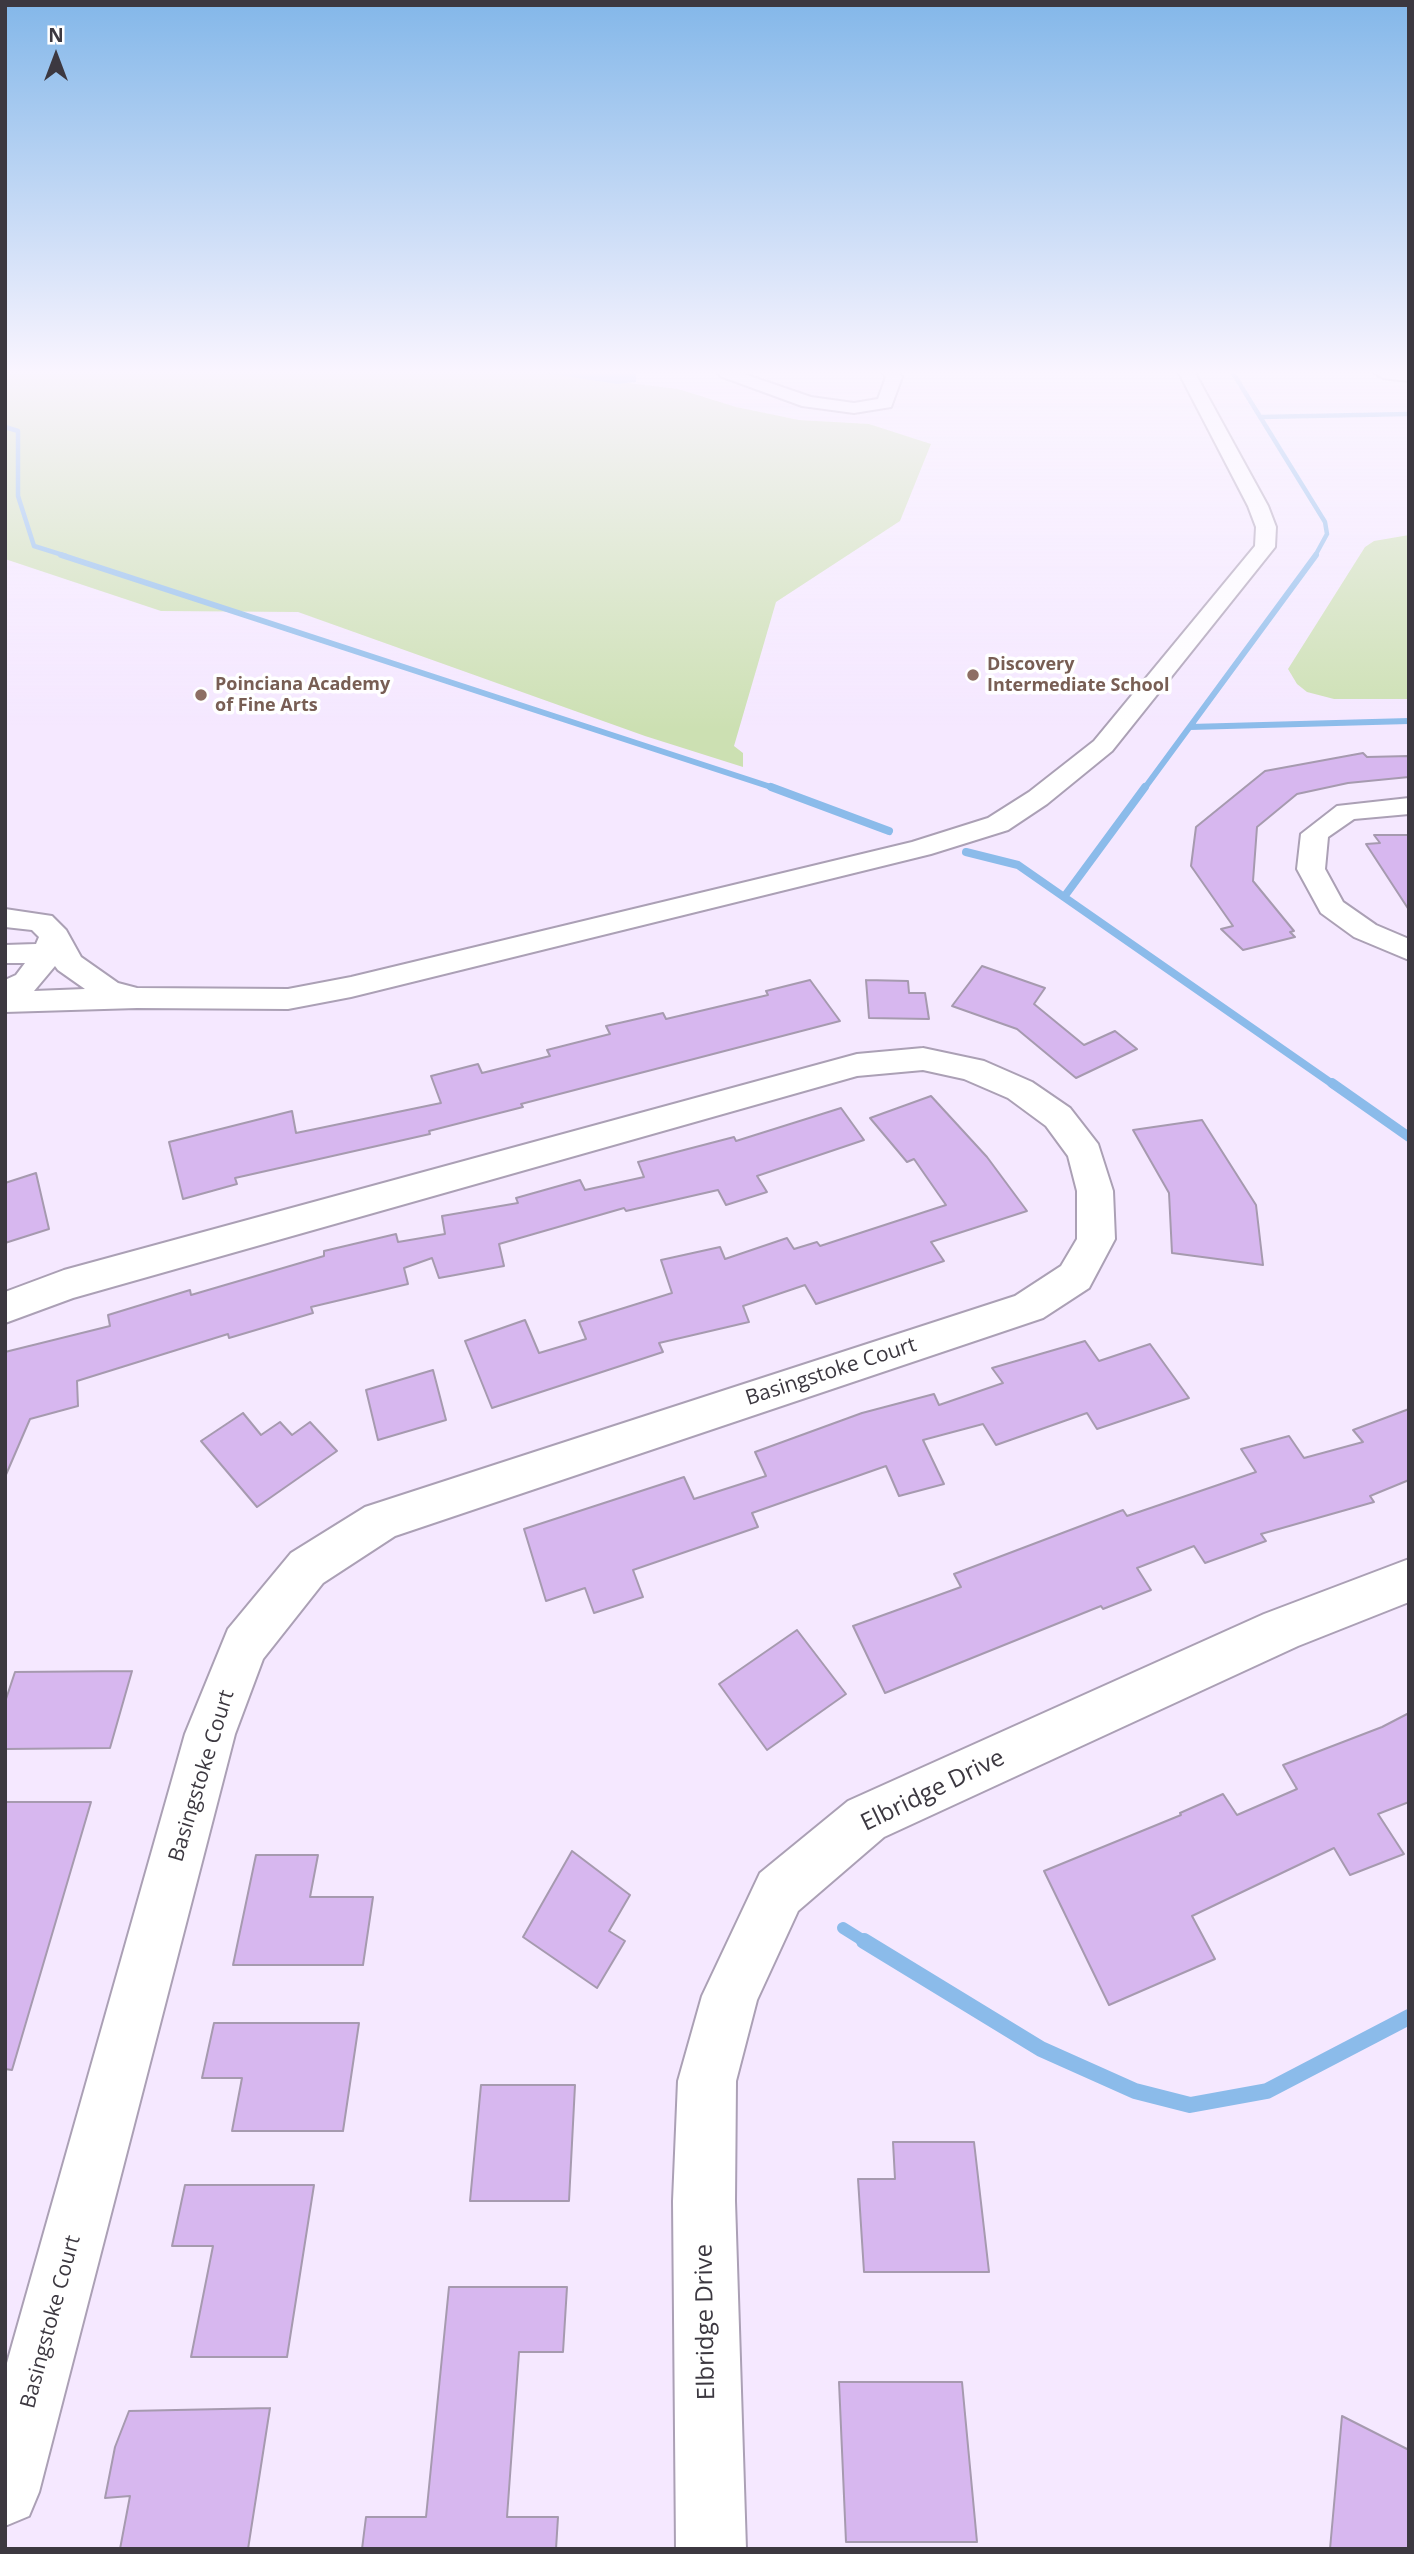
<!DOCTYPE html>
<style>
body{margin:0}
#map{position:relative;width:1414px;height:2554px;overflow:hidden;background:#f5e8ff;font-family:"Open Sans",sans-serif}
canvas{display:block}
.frame{position:absolute;inset:0;border:7px solid #3c3840;pointer-events:none}
.north{position:absolute;left:21px;top:21px;width:70px;height:70px;-webkit-text-stroke:5px #fff;paint-order:stroke;rotate:0deg;font-size:19px;font-weight:700;line-height:28px;text-align:center;color:#3c3840}
.north::after{content:'';display:block;margin:auto;width:24px;height:32px;background:#3c3840;clip-path:polygon(50% 0,100% 100%,50% 72%,0 100%)}
</style>
<div id="map">
<canvas width="1414" height="2554"></canvas>
<div class="frame"></div>
<div class="north">N</div>
</div>
<script>
const ctx = document.querySelector('canvas').getContext('2d');
ctx.lineJoin = 'round';
function fill(path, color) {
  ctx.fillStyle = color;
  ctx.fill(path, 'evenodd');
}
function shape(rows) {
  const path = new Path2D();
  for (const r of rows) {
    path.moveTo(r[0], r[1]);
    for (let i = 2; i < r.length; i += 2) path.lineTo(r[i], r[i + 1]);
  }
  return path;
}
function stroke(path, color, width, dash) {
  ctx.strokeStyle = color;
  ctx.lineWidth = width;
  ctx.lineCap = dash ? 'butt' : 'round';
  ctx.setLineDash(dash || []);
  ctx.stroke(path);
}
function write(font, color, halo, rows, align = 'center') {
  ctx.font = font + ' "Open Sans",sans-serif';
  ctx.lineWidth = 7;
  ctx.setLineDash([]);
  ctx.textBaseline = 'middle';
  ctx.strokeStyle = halo;
  ctx.fillStyle = color;
  for (const [text, x, y, turn = 0] of rows) {
    ctx.save();
    ctx.translate(x, y);
    ctx.rotate((+turn || 0) * Math.PI / 180);
    ctx.textAlign = isNaN(turn) ? turn : align;
    if (halo) ctx.strokeText(text, 0, 0);
    ctx.fillText(text, 0, 0);
    ctx.restore();
  }
}
fill(shape([
 [5,373,546,373,678,389,736,407,799,420,869,424,931,444,900,521,776,602,734,746,743,753,743,767,645,736,298,612,161,611,5,559],
 [1409,535,1409,699,1334,699,1307,692,1297,684,1288,669,1365,547,1374,541]
]), '#cce0b2');
fill(shape([
 [546,373,636,373,636,382,617,384]
]), '#8bbbea');
stroke(shape([
 [1233,373,1325,522,1327,534,1315,556],
 [1260,417,1409,414],
 [5,427,18,431,18,496,34,546,66,556]
]), '#8bbbea', 4.5);
stroke(shape([
 [61,555,777,789],
 [1190,727,1409,721],
 [1144,789,1316,555]
]), '#8bbbea', 6);
stroke(shape([
 [771,787,889,831],
 [966,852,1018,865,1334,1085],
 [1064,897,1145,787]
]), '#8bbbea', 8);
stroke(shape([
 [1332,1083,1409,1137]
]), '#8bbbea', 10);
stroke(shape([
 [843,1928,867,1943]
]), '#8bbbea', 12);
stroke(shape([
 [864,1941,1041,2049,1135,2091,1190,2105,1267,2091,1409,2017]
]), '#8bbbea', 16);
const building = shape([
 [1363,753,1367,757,1409,756,1409,777,1348,783,1297,794,1257,827,1253,881,1294,931,1290,932,1295,937,1243,950,1221,929,1233,926,1191,866,1196,827,1265,771,1363,753],
 [1374,835,1409,835,1409,910,1366,844,1380,843,1374,835],
 [982,966,1045,988,1034,1004,1084,1045,1115,1031,1137,1049,1076,1078,1017,1029,952,1006,982,966],
 [810,980,840,1021,521,1104,523,1107,429,1131,430,1134,235,1178,237,1184,183,1199,169,1142,292,1111,296,1133,441,1103,431,1076,478,1064,482,1073,550,1056,547,1050,610,1034,606,1026,663,1013,666,1019,768,995,766,991,810,980],
 [866,980,908,981,909,993,925,993,929,1019,869,1018,866,980],
 [931,1096,987,1157,1027,1211,931,1242,944,1261,816,1304,805,1285,743,1306,749,1322,659,1343,663,1352,492,1408,465,1341,525,1320,539,1353,586,1339,579,1322,672,1293,661,1260,720,1247,725,1259,787,1238,794,1249,817,1242,820,1246,946,1205,914,1159,907,1162,870,1118,931,1096],
 [841,1108,864,1140,757,1176,767,1192,726,1205,718,1190,626,1211,624,1208,499,1244,504,1266,439,1278,432,1258,404,1268,408,1284,311,1307,313,1313,229,1338,228,1334,77,1381,78,1406,30,1419,5,1477,5,1352,110,1326,108,1315,190,1290,191,1295,324,1256,324,1251,396,1234,398,1242,445,1234,442,1216,518,1203,516,1198,580,1180,585,1190,644,1177,638,1162,734,1137,736,1141,841,1108],
 [1202,1120,1256,1205,1263,1265,1172,1253,1169,1193,1133,1130,1202,1120],
 [36,1173,49,1229,5,1243,5,1183,36,1173],
 [1085,1341,1099,1361,1150,1344,1189,1398,1097,1429,1087,1413,996,1445,983,1424,923,1440,944,1484,899,1496,886,1466,752,1513,758,1527,633,1570,643,1597,594,1613,585,1588,546,1601,524,1529,684,1477,694,1499,766,1476,755,1452,862,1413,934,1394,939,1405,1003,1383,992,1368,1085,1341],
 [433,1370,446,1420,378,1440,366,1390,433,1370],
 [1409,1409,1409,1480,1370,1496,1374,1502,1261,1534,1266,1541,1205,1563,1194,1546,1137,1568,1151,1590,1103,1609,1101,1606,885,1693,853,1626,961,1587,954,1574,1123,1510,1127,1516,1256,1472,1241,1449,1289,1436,1304,1458,1363,1442,1353,1430,1409,1409],
 [243,1413,261,1435,280,1422,292,1435,310,1422,337,1451,257,1507,201,1441,243,1413],
 [797,1630,846,1694,767,1750,719,1684,797,1630],
 [132,1671,110,1748,5,1749,5,1702,15,1672,132,1671],
 [1409,1713,1409,1802,1378,1814,1404,1854,1350,1875,1334,1848,1192,1916,1215,1959,1109,2005,1044,1871,1181,1815,1180,1813,1223,1794,1237,1815,1297,1789,1283,1765,1382,1727,1409,1713],
 [5,1802,91,1802,12,2070,5,2069,5,1802],
 [572,1851,630,1895,609,1931,625,1941,597,1988,523,1937,572,1851],
 [256,1855,318,1855,310,1897,373,1897,363,1965,233,1965,256,1855],
 [214,2023,359,2023,343,2131,232,2131,242,2078,202,2078,214,2023],
 [481,2085,575,2085,569,2201,470,2201,481,2085],
 [893,2142,974,2142,989,2272,864,2272,858,2179,895,2179,893,2142],
 [185,2185,314,2185,287,2357,191,2357,213,2246,172,2246,185,2185],
 [449,2287,567,2287,563,2352,519,2352,507,2517,558,2517,556,2549,362,2549,366,2517,426,2517,449,2287],
 [839,2382,962,2382,977,2542,846,2542,839,2382],
 [270,2408,248,2549,120,2549,130,2496,105,2498,115,2447,129,2411,270,2408],
 [1342,2416,1409,2450,1409,2549,1330,2549,1342,2416]
]);
fill(building, '#d7b7ef');
stroke(building, '#a69aaf', 2);
const minor = shape([
 [718,373,741,373,811,397,854,403,878,399,886,377,883,373,899,373,902,377,891,407,854,413,802,406,720,376,718,373],
 [1179,373,1195,373,1268,506,1276,527,1275,547,1112,751,1047,804,1008,830,931,854,351,997,288,1009,137,1008,5,1012,5,980,16,975,25,963,5,963,5,945,36,944,39,937,32,930,5,927,5,909,52,916,66,930,81,957,118,983,137,988,288,989,351,977,912,842,988,818,1029,792,1094,741,1255,546,1256,527,1248,506,1179,373],
 [55,966,58,970,85,989,34,991,55,966],
 [1375,373,1409,373,1409,381,1383,378,1375,373],
 [1409,798,1409,814,1354,819,1328,837,1325,869,1343,902,1376,925,1409,939,1409,960,1354,937,1321,913,1297,869,1301,834,1337,806,1409,798],
 [923,1048,984,1061,1032,1082,1070,1108,1098,1144,1113,1191,1115,1239,1089,1288,1043,1318,395,1536,323,1583,263,1659,235,1734,39,2492,29,2516,5,2526,5,2370,185,1734,228,1629,291,1553,365,1507,1015,1296,1061,1266,1077,1239,1077,1191,1068,1156,1046,1126,1008,1098,964,1079,923,1070,857,1076,73,1298,5,1323,5,1292,64,1270,857,1054,923,1048],
 [1409,1559,1409,1602,1298,1646,884,1837,798,1911,757,2000,736,2081,735,2201,746,2549,676,2549,673,2201,678,2081,702,1996,760,1873,848,1801,1264,1614,1409,1559]
]);
stroke(minor, '#aba0b5', 4);
fill(minor, '#fff');
const sky = ctx.createLinearGradient(0, 0, 0, 730);
sky.addColorStop(0, '#83b7e9');
sky.addColorStop(0.51, '#faf5ff');
sky.addColorStop(1, '#faf5ff00');
ctx.fillStyle = sky;
ctx.fillRect(0, 0, 1414, 730);
for (const [x, y, r, color] of [
 [973,675,7,"#8d6e63"],
 [201,695,7,"#8d6e63"]
]) {
  const dot = new Path2D();
  dot.arc(x, y, r, 0, 2 * Math.PI);
  ctx.fillStyle = color;
  ctx.fill(dot);
  stroke(dot, '#fff', 2.5);
}
write('bold 18px', '#785e54', '#fff', [
 ["Discovery",987,665],
 ["Intermediate School",987,686],
 ["Poinciana Academy",215,685],
 ["of Fine Arts",215,706]
], 'left');
write('21px', '#3c3840', '#fff', [
 ["Basingstoke Court",831,1372,-18],
 ["Basingstoke Court",202,1776,-73],
 ["Basingstoke Court",51,2322,-75]
]);
write('24px', '#3c3840', '#fff', [
 ["Elbridge Drive",933,1791,-26],
 ["Elbridge Drive",706,2322,-91]
]);
</script>
